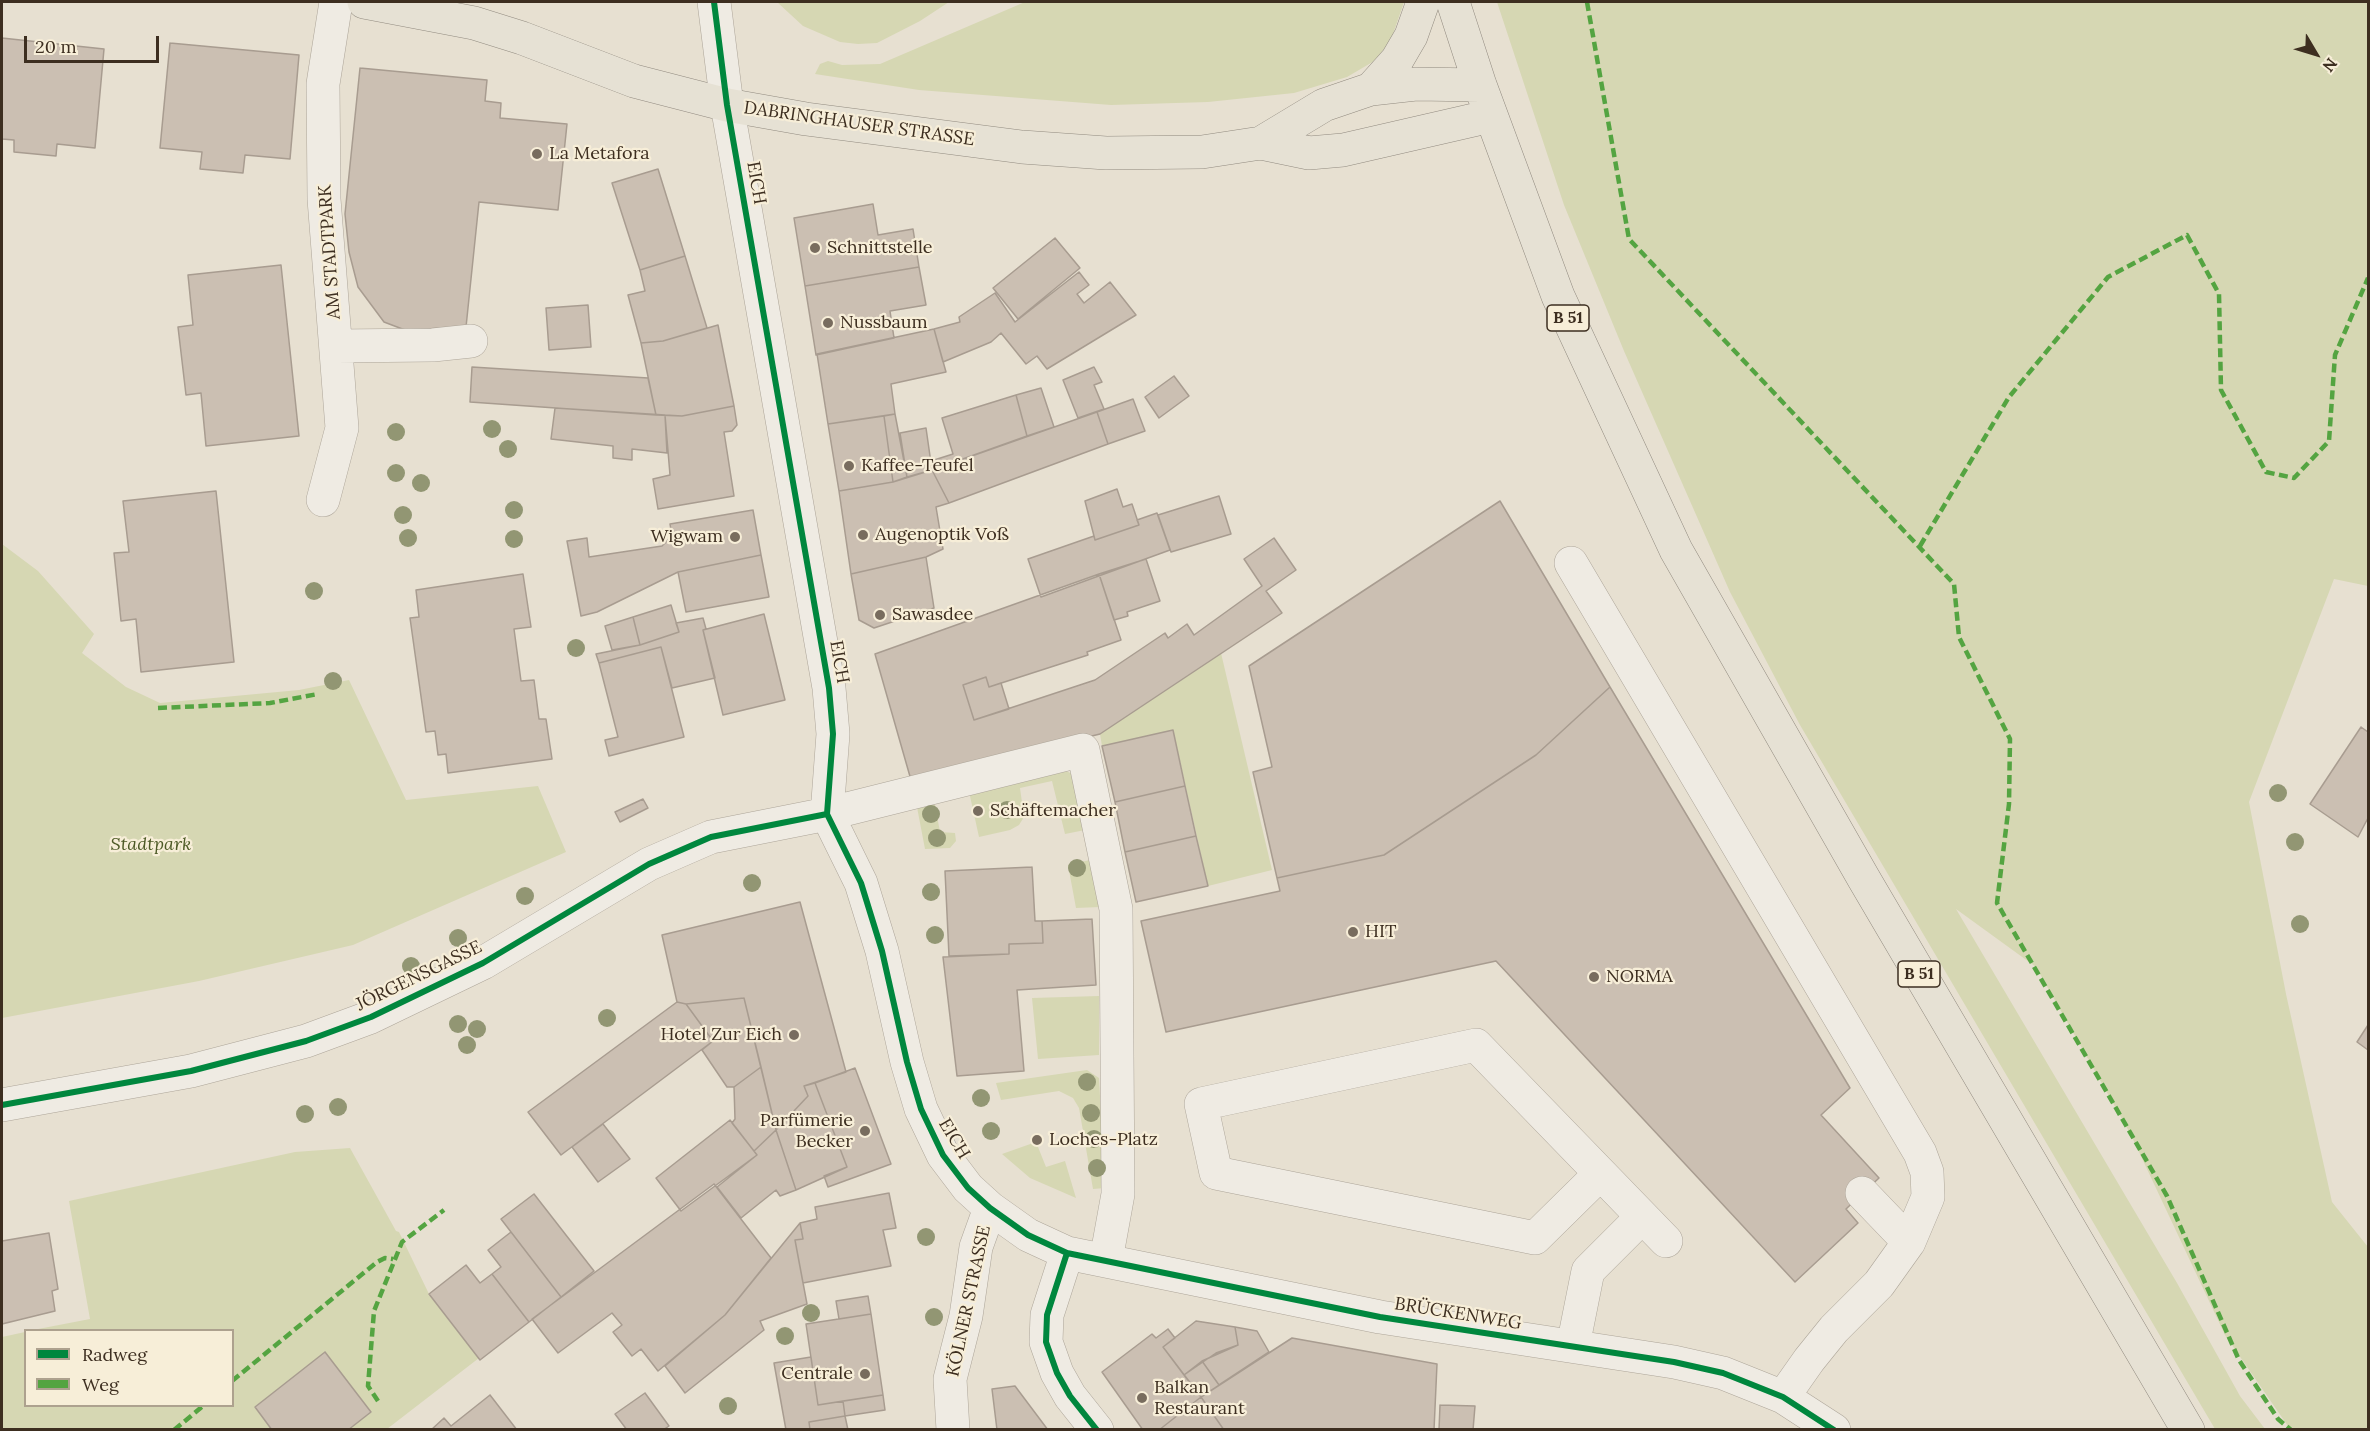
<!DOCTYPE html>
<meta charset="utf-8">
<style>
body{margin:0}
#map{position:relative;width:2370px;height:1431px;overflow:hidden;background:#e7e0d1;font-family:Lora,serif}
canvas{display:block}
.frame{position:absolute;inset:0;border:3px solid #3d2e20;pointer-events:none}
.legend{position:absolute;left:24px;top:1329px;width:210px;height:78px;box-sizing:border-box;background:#f7eed8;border:2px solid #ada18e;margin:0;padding:8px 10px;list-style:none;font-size:18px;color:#3d2e20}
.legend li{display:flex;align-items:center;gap:12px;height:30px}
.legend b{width:30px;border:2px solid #ada18e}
.north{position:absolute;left:2286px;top:24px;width:60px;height:60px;-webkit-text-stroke:4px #f7eed8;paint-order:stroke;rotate:128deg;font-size:16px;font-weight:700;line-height:24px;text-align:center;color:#3d2e20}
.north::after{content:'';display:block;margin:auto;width:21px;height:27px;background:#3d2e20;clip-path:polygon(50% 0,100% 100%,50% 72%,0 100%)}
.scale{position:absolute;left:24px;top:36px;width:135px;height:27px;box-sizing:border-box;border:3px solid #3d2e20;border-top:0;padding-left:8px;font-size:18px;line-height:21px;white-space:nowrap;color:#3d2e20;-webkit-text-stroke:4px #f7eed8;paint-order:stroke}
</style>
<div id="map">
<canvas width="2370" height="1431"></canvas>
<div class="frame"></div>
<ul class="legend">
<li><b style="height:8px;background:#00873e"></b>Radweg</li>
<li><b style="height:8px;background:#54a441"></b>Weg</li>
</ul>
<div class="north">N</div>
<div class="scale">20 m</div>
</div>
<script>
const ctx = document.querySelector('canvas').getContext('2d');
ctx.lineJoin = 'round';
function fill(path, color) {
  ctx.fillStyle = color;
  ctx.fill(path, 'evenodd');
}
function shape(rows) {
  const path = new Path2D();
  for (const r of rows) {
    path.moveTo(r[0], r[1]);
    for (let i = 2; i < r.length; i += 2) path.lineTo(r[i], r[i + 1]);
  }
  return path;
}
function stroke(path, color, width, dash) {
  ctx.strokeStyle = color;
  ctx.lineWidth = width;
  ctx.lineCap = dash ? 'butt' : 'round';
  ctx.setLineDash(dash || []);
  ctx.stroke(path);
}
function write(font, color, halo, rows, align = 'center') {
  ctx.font = font + ' Lora,serif';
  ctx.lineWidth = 4.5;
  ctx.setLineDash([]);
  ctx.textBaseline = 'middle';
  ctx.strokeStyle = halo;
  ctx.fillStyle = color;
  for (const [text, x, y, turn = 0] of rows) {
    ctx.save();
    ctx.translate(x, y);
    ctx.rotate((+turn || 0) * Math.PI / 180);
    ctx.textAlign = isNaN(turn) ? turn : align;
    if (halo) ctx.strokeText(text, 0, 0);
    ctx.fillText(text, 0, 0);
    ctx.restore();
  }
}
fill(shape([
 [777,2,949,2,920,21,877,43,858,44,840,42,803,26],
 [1025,2,1404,2,1391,40,1376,60,1347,77,1294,93,1208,102,1111,105,919,90,815,74,820,64,828,61,842,65,880,64],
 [1497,2,2368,2,2368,586,2334,579,2249,802,2286,994,2332,1202,2368,1247,2368,1429,2290,1429,2225,1335,2131,1135,2036,967,1956,909,2177,1283,2240,1396,2265,1429,2215,1429,1800,725,1730,592,1624,351,1564,205],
 [2,544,38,571,94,634,82,653,126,687,160,703,299,690,349,680,406,800,538,786,566,852,353,945,199,981,2,1018],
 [1221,653,1272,870,1208,886,1173,730,1102,746,1100,734],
 [1057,766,1074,775,1085,830,1065,834,1052,781,1020,788,1024,817,1019,825,1010,830,979,837,968,787],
 [933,794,940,832,955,833,956,841,950,848,925,849,916,802],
 [1090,860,1100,907,1076,908,1068,865],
 [1099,996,1099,1055,1038,1059,1032,998],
 [1087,1070,1099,1078,1105,1188,1093,1189,1079,1108,1073,1098,1059,1091,1001,1100,996,1083],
 [1036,1142,1046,1167,1065,1161,1076,1198,1030,1178,1002,1154],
 [350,1148,396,1231,399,1232,429,1294,479,1358,387,1429,2,1430,2,1337,25,1332,26,1406,232,1406,232,1330,33,1330,90,1319,69,1201,295,1152]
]), '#d6d7b3');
const building = shape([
 [2,38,104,49,95,148,57,144,56,156,14,152,14,140,2,139,2,38],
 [170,43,299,55,290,159,245,155,243,173,200,169,202,152,160,148,170,43],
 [360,68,487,80,485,101,501,103,500,118,567,124,558,210,479,202,466,327,405,330,384,322,358,287,349,252,345,214,360,68],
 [658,169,685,256,640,270,612,183,658,169],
 [873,204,878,235,913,229,919,267,805,286,794,218,873,204],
 [1055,238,1080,268,1018,319,993,288,1055,238],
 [685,256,707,328,663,341,641,343,628,295,645,291,640,270,685,256],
 [281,265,299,436,206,446,201,393,186,395,178,327,193,325,188,275,281,265],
 [919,267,926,305,890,311,894,338,816,355,805,286,919,267],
 [1079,272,1089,285,1077,294,1084,303,1110,282,1136,315,1047,369,1037,356,1026,364,1001,333,991,342,943,362,934,329,960,322,959,317,995,293,1015,322,1079,272],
 [588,305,591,347,549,350,546,308,588,305],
 [718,325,734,406,682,416,656,415,641,343,663,341,718,325],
 [934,329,946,372,891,384,895,414,828,424,817,354,934,329],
 [472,367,648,378,656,415,470,402,472,367],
 [1094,367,1102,382,1094,385,1104,409,1078,418,1063,380,1094,367],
 [1174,376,1189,396,1159,418,1145,397,1174,376],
 [1041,388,1054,427,1027,436,1016,395,1041,388],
 [1016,395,1027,436,932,470,931,461,953,454,942,418,1016,395],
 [1133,399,1145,431,1108,444,1097,412,1133,399],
 [734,406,737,425,732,431,724,432,734,496,658,509,653,479,670,475,665,415,682,416,734,406],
 [555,408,665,415,667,453,632,449,632,460,613,458,613,446,551,439,555,408],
 [1097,412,1108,444,949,503,932,470,1097,412],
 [895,414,907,477,893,482,884,416,895,414],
 [884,416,893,482,839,491,828,424,884,416],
 [926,428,932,470,907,477,900,433,926,428],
 [932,470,949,503,936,507,943,549,926,557,851,574,839,491,893,482,932,470],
 [1117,489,1123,507,1132,504,1139,525,1095,540,1085,501,1117,489],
 [216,491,234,662,141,672,136,619,121,621,114,553,129,552,123,501,216,491],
 [1219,496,1231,534,1171,552,1158,515,1219,496],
 [1500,501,1610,687,1536,755,1384,855,1277,878,1253,772,1272,767,1249,666,1500,501],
 [753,510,761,555,678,572,597,612,581,616,567,541,587,538,589,557,662,546,672,536,670,524,753,510],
 [1157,513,1170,550,1041,597,1028,559,1094,536,1095,540,1139,525,1137,520,1157,513],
 [1274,538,1296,570,1266,591,1282,613,1100,734,911,780,875,654,1099,574,1121,640,1087,652,1088,655,989,687,986,677,963,685,974,720,1095,680,1165,633,1168,638,1187,624,1194,635,1262,586,1244,559,1274,538],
 [761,555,769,597,686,612,678,572,761,555],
 [926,557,934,608,874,628,859,620,851,574,926,557],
 [1146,559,1160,601,1127,612,1128,616,1114,620,1099,574,1146,559],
 [523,574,531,627,514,629,521,681,534,680,539,719,546,719,552,759,448,773,446,754,438,755,435,731,426,732,410,618,419,617,416,590,523,574],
 [671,605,679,632,640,645,633,617,671,605],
 [764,614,785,700,723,715,703,630,764,614],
 [633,617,640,645,612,650,605,626,633,617],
 [703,618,706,629,703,630,715,678,672,688,661,647,599,663,596,654,640,645,679,632,676,623,703,618],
 [661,647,684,737,609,756,605,740,618,737,599,663,661,647],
 [986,677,989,687,1001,683,1009,709,974,720,963,685,986,677],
 [1610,687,1850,1088,1821,1115,1879,1178,1846,1209,1858,1223,1795,1282,1496,961,1166,1032,1141,921,1280,891,1277,878,1384,855,1536,755,1610,687],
 [2361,727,2368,732,2368,818,2358,837,2310,804,2361,727],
 [1173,730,1185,786,1115,802,1102,746,1173,730],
 [1185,786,1196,836,1125,852,1115,802,1185,786],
 [643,799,648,808,620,822,615,812,643,799],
 [1196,836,1208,886,1136,902,1125,852,1196,836],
 [1032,867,1035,921,1042,921,1043,943,1009,944,1009,954,949,956,945,871,1032,867],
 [800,902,846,1072,804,1086,808,1096,776,1130,744,998,686,1004,677,1002,662,935,800,902],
 [1092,919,1096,985,1017,990,1024,1071,957,1076,943,957,1009,954,1009,944,1043,943,1042,921,1092,919],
 [744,998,761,1067,734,1087,727,1087,702,1050,713,1041,686,1004,744,998],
 [677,1002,686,1004,713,1041,561,1155,528,1112,677,1002],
 [2368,1025,2368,1050,2357,1042,2368,1025],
 [761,1067,776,1130,754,1151,732,1123,735,1119,734,1087,761,1067],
 [855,1068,891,1164,828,1187,824,1176,847,1167,815,1083,855,1068],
 [815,1083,847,1167,796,1190,776,1130,808,1096,804,1086,815,1083],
 [730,1120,757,1155,681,1211,656,1178,730,1120],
 [603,1124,630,1159,598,1182,572,1147,603,1124],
 [776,1130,796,1190,780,1196,776,1190,741,1218,717,1187,757,1155,754,1151,776,1130],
 [714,1184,771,1258,725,1315,658,1371,641,1349,632,1356,613,1332,622,1325,612,1313,558,1353,532,1319,714,1184],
 [889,1193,896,1228,883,1230,891,1266,803,1283,795,1240,803,1239,800,1223,817,1219,815,1207,889,1193],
 [534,1194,594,1271,561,1297,501,1219,534,1194],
 [800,1223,803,1239,795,1240,807,1304,760,1321,764,1330,685,1393,665,1366,725,1315,800,1223],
 [511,1232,561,1297,529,1322,492,1274,501,1267,488,1250,511,1232],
 [49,1233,58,1289,52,1291,55,1311,2,1324,2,1241,49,1233],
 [466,1265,480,1283,492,1274,529,1322,480,1360,429,1294,466,1265],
 [868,1296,871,1314,839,1319,836,1301,868,1296],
 [871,1314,883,1395,818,1405,806,1324,871,1314],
 [1196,1321,1235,1327,1238,1345,1216,1353,1184,1375,1163,1347,1196,1321],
 [1235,1327,1257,1331,1269,1352,1219,1385,1202,1361,1238,1345,1235,1327],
 [1168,1329,1175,1338,1163,1347,1201,1397,1159,1430,1143,1430,1102,1372,1152,1334,1156,1338,1168,1329],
 [1292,1338,1437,1364,1434,1430,1224,1430,1201,1397,1292,1338],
 [325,1352,371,1412,348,1430,272,1430,255,1407,325,1352],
 [811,1357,818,1405,843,1401,845,1416,809,1422,810,1430,786,1430,774,1363,811,1357],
 [1202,1361,1219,1385,1201,1397,1184,1375,1202,1361],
 [1015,1386,1048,1430,997,1430,992,1389,1015,1386],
 [645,1393,669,1426,663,1430,627,1430,615,1414,645,1393],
 [490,1395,517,1430,431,1430,444,1418,451,1426,490,1395],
 [883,1395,885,1410,845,1416,843,1401,883,1395],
 [1201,1397,1224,1430,1159,1430,1201,1397],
 [1440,1405,1475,1406,1473,1430,1439,1430,1440,1405],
 [845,1416,848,1430,810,1430,809,1422,845,1416]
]);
fill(building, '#cbbfb2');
stroke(building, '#a89c90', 1.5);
const minor = shape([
 [714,2,727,105,829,688,833,734,827,814,861,883,882,951,907,1062,921,1109,943,1155,968,1188,990,1208,1028,1235,1067,1253,1380,1317,1674,1362,1723,1373,1783,1397,1834,1430],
 [337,346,433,345,471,341],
 [323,500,342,428,324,199,323,84,336,2],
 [1571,563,1920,1153,1927,1172,1928,1197,1909,1242,1879,1284,1834,1329,1809,1360,1783,1397],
 [2,1105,191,1071,306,1041,371,1017,483,963,649,864,711,837,827,814,1083,750,1116,909,1118,1194,1106,1260],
 [1600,1174,1535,1238,1216,1173,1201,1104,1476,1045,1666,1241],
 [1862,1193,1909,1242],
 [1067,1253,1047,1315,1046,1342,1057,1373,1070,1396,1097,1430],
 [1573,1346,1588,1271,1642,1217],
 [953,1430,950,1379,966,1316,976,1247,990,1208]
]);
const major = shape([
 [364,2,474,23,522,38,634,81,727,105,806,119,1022,147,1106,153,1202,152,1261,143,1309,153,1343,150,1491,116],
 [1453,2,1480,85,1558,296,1676,550,1864,879,2188,1430],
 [1371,89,1397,60,1411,36,1423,2],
 [1261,143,1324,105,1371,89,1416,84,1480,85]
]);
stroke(minor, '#ada599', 34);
stroke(major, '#928b80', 34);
stroke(minor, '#efebe3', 33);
stroke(major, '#e6e1d4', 33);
stroke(shape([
 [1587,2,1629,239,1954,584,1959,637,2010,739,2009,804,1997,903,2167,1196,2239,1360,2278,1419,2291,1430],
 [1920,546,2009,397,2108,277,2187,235,2219,294,2221,390,2266,472,2294,478,2329,441,2335,355,2368,278],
 [158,708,270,703,318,694],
 [232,1381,377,1262,385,1258,393,1259],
 [378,1401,368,1386,374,1311,402,1242,444,1210],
 [174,1430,203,1406]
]), '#54a441', 4.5, [9, 4.5]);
stroke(shape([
 [714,2,727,105,829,688,833,734,827,814,861,883,882,951,907,1062,921,1109,943,1155,968,1188,990,1208,1028,1235,1067,1253,1380,1317,1674,1362,1723,1373,1783,1397,1834,1430],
 [2,1105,191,1071,306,1041,371,1017,483,963,649,864,711,837,827,814],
 [1067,1253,1047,1315,1046,1342,1057,1373,1070,1396,1097,1430]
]), '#00873e', 6);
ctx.fillStyle = '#929673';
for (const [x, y] of [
 [492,429],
 [396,432],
 [508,449],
 [396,473],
 [421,483],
 [514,510],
 [403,515],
 [408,538],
 [514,539],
 [314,591],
 [576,648],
 [333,681],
 [2278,793],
 [1007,810],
 [931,814],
 [937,838],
 [2295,842],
 [1077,868],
 [752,883],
 [931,892],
 [525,896],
 [2300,924],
 [935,935],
 [458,938],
 [411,966],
 [607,1018],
 [458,1024],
 [477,1029],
 [467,1045],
 [1087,1082],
 [981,1098],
 [338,1107],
 [1091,1113],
 [305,1114],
 [991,1131],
 [1094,1139],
 [1097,1168],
 [926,1237],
 [811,1313],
 [934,1317],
 [785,1336],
 [728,1406]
]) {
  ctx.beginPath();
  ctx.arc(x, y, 9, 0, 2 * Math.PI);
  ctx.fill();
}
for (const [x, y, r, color] of [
 [537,154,6,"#786c5e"],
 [815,248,6,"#786c5e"],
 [828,323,6,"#786c5e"],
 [849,466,6,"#786c5e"],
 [863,535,6,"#786c5e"],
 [735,537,6,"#786c5e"],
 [880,615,6,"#786c5e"],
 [978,811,6,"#786c5e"],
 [1353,932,6,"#786c5e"],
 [1594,977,6,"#786c5e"],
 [794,1035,6,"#786c5e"],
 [865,1131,6,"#786c5e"],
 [1037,1140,6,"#786c5e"],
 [865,1374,6,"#786c5e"],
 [1142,1398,6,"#786c5e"]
]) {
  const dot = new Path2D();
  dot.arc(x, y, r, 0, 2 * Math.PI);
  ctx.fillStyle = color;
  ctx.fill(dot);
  stroke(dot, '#f7eed8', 2);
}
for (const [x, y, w] of [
 [1568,318,42],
 [1919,974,42]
]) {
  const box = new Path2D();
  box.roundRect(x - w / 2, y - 13, w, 26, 4.5);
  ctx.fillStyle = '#f7eed8';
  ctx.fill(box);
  stroke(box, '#3d2e20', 1.5);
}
write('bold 16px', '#3d2e20', null, [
 ["B 51",1568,318],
 ["B 51",1919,974]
]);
write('18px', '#3d2e20', '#f7eed8', [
 ["DABRINGHAUSER STRASSE",859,124,8],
 ["EICH",756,183,80],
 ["AM STADTPARK",330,252,-94],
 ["EICH",839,662,80],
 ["JÖRGENSGASSE",419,976,-26],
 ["EICH",954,1139,59],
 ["KÖLNER STRASSE",969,1301,-78],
 ["BRÜCKENWEG",1458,1314,9]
]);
write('18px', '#3d2e20', '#f7eed8', [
 ["La Metafora",549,154],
 ["Schnittstelle",827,248],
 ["Nussbaum",840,323],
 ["Kaffee-Teufel",861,466],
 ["Augenoptik Voß",875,535],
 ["Wigwam",723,537,"right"],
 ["Sawasdee",892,615],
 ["Schäftemacher",990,811],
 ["HIT",1365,932],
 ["NORMA",1606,977],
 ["Hotel Zur Eich",782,1035,"right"],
 ["Parfümerie",853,1121,"right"],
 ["Becker",853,1142,"right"],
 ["Loches-Platz",1049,1140],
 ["Centrale",853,1374,"right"],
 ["Balkan",1154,1388],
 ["Restaurant",1154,1409]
], 'left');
write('italic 18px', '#4d5a26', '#f7eed8', [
 ["Stadtpark",151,845]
]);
</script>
